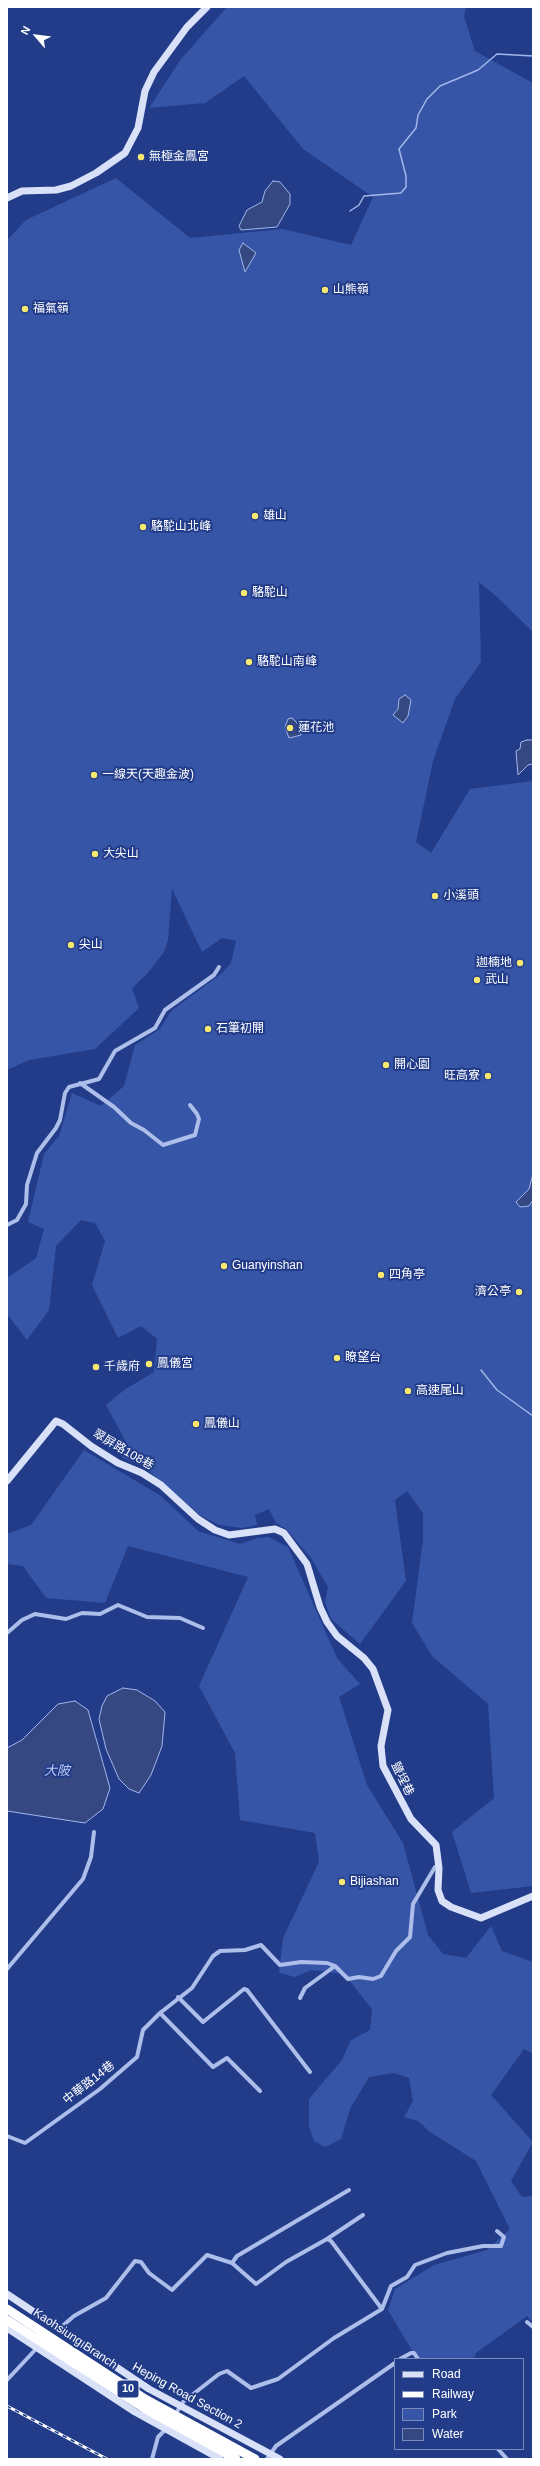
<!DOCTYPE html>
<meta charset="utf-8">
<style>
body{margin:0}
#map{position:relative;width:540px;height:2466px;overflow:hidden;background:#223c89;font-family:Helvetica,sans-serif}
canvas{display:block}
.frame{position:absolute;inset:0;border:8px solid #fff;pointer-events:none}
.legend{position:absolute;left:394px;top:2358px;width:130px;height:92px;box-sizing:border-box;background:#223c89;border:1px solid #7a8ab8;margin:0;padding:5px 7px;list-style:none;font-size:12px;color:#fff}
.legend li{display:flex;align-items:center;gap:8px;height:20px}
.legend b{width:20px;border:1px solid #7a8ab8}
.north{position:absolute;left:16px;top:16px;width:40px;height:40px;-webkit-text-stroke:3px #223c89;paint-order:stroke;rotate:298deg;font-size:11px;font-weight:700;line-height:16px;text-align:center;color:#fff}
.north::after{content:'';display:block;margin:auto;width:14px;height:18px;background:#fff;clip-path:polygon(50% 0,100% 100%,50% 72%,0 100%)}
</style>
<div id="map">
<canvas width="540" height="2466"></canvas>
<div class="frame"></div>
<ul class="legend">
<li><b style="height:5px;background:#d9e1f8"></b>Road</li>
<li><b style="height:5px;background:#fff"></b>Railway</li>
<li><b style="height:11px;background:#3655a6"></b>Park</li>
<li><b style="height:11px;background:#354881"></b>Water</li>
</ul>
<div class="north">N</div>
</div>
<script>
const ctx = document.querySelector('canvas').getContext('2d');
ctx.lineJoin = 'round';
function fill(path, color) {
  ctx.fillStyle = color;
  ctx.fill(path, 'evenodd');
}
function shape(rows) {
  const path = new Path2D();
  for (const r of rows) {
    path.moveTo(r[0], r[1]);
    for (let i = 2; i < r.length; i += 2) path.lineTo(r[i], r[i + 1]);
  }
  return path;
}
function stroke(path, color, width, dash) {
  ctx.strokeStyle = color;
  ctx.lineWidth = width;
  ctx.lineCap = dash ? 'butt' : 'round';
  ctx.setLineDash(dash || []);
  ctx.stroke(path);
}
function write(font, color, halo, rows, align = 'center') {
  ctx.font = font + ' Helvetica,"Noto Sans TC",sans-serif';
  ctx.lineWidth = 4;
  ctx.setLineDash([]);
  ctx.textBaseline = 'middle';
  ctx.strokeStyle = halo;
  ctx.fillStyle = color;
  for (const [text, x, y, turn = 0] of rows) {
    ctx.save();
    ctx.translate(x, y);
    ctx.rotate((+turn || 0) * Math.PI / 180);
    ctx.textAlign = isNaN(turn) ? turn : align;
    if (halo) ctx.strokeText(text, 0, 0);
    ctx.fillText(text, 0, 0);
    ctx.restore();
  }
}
fill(shape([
 [227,7,466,7,464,16,475,51,533,83,533,632,496,596,479,582,481,662,455,699,433,761,416,842,431,853,470,789,533,781,533,1886,471,1893,452,1832,494,1798,488,1704,432,1656,412,1623,423,1539,423,1513,407,1491,395,1500,406,1581,360,1644,331,1619,325,1602,328,1587,311,1558,286,1529,276,1523,269,1509,255,1515,257,1525,242,1528,219,1525,200,1515,143,1466,123,1458,119,1453,126,1442,106,1405,124,1390,154,1372,157,1339,141,1326,118,1338,92,1285,105,1241,95,1223,81,1220,56,1246,49,1310,27,1340,7,1314,7,1278,36,1258,44,1229,28,1222,44,1154,59,1136,72,1093,101,1106,124,1086,135,1045,160,1029,171,1011,222,973,231,963,236,941,222,938,202,952,172,889,168,940,164,952,147,974,132,988,139,1008,95,1049,29,1060,7,1070,7,240,26,220,116,178,190,238,283,229,351,245,373,197,303,149,244,76,205,103,149,108,181,59],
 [84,1450,161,1496,198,1531,240,1544,257,1538,269,1537,288,1547,337,1658,360,1684,339,1697,367,1785,403,1843,428,1935,443,1954,466,1958,491,1926,502,1951,533,1962,533,2054,524,2049,491,2095,533,2142,511,2181,522,2197,533,2196,533,2323,527,2316,476,2353,474,2359,417,2359,388,2310,395,2289,434,2265,487,2250,510,2229,476,2161,430,2132,418,2121,404,2117,413,2101,409,2078,394,2073,369,2077,350,2109,341,2139,325,2147,314,2141,309,2126,309,2099,342,2060,351,2040,370,2030,372,2009,344,1974,311,1970,295,1977,279,1973,283,1938,319,1862,315,1833,240,1820,235,1753,199,1686,248,1577,128,1546,105,1603,46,1598,23,1566,7,1564,7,1534,31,1525]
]), '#3655a6');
const water = shape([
 [273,181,280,182,290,194,290,204,277,227,241,230,239,226,247,210,262,202,265,191,273,181],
 [243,243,256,253,245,272,239,250,243,243],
 [405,695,411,700,408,716,403,723,393,715,398,709,399,699,405,695],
 [292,718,297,723,301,735,289,738,285,727,288,719,292,718],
 [527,740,533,740,533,764,528,765,518,775,516,751,520,749,521,742,527,740],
 [533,1174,533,1200,529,1206,520,1207,516,1202,529,1189,533,1174],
 [123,1688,137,1690,155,1701,165,1712,162,1746,151,1775,139,1793,129,1789,119,1779,106,1749,99,1719,102,1706,107,1696,123,1688],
 [75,1701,88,1710,110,1788,103,1809,85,1823,7,1811,7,1748,22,1740,58,1704,75,1701]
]);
fill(water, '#354881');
stroke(water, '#a2b7eb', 1);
stroke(shape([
 [350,211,359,205,364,196,401,193,406,187,406,176,399,149,416,128,418,115,427,99,440,86,478,70,497,54,533,56],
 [481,1370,497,1390,533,1416]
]), '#a2b7eb', 1.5);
stroke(shape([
 [80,1083,114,1107,131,1123,144,1130,163,1145,195,1135,199,1119,197,1114,190,1105],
 [7,1225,17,1220,26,1204,27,1185,37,1153,56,1128,60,1120,65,1093,69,1087,99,1079,115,1051,155,1028,165,1010,214,975,219,967],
 [7,1633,22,1620,35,1614,66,1619,82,1613,100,1614,118,1605,147,1617,180,1618,203,1628],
 [7,1969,83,1879,91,1857,94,1832],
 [178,1997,203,2022,244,1989,247,1990,310,2072],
 [300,1998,305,1988,335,1966],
 [160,2013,213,2067,227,2058,260,2091],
 [7,2136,25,2143,100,2089,137,2057,143,2030,160,2013,192,1988,213,1956,220,1951,245,1950,261,1945,280,1965,301,1962,327,1963,335,1966,348,1979,359,1977,373,1979,381,1976,396,1951,410,1937,413,1904,435,1867,438,1868],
 [327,2239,331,2241,382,2309],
 [232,2263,237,2256,349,2190],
 [527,2322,533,2327],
 [59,2329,74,2316,106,2298,135,2261,141,2262,149,2273,172,2290,207,2255,232,2263,256,2284,286,2262,327,2239,363,2215],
 [400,2359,411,2353,414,2353,418,2359],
 [7,2380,36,2349],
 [175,2415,183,2402,219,2374,227,2371,251,2388,278,2379,334,2338,382,2309,391,2286,407,2277,415,2265,447,2253,483,2246,501,2246,504,2237,497,2231],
 [498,2449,507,2459],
 [152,2459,158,2437,167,2428],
 [267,2459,276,2446,395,2363]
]), '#aebeea', 4);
stroke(shape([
 [7,198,22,191,56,190,71,186,96,173,125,153,138,128,145,91,154,72,187,27,207,7],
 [7,1481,56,1421,63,1424,91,1446,118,1463,142,1473,161,1485,198,1519,215,1530,229,1535,275,1529,284,1533,307,1564,320,1607,327,1622,337,1636,364,1658,373,1669,388,1710,381,1746,383,1766,411,1819,436,1845,439,1868,438,1890,442,1901,451,1907,481,1918,533,1896],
 [7,2294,149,2389,280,2459],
 [7,2328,135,2412,220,2459]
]), '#d9e1f8', 7);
const rail = shape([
 [7,2406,107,2459]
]);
stroke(rail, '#fff', 3);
stroke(rail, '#223c89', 1.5, [4.5]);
stroke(shape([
 [7,2309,145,2399,255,2459],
 [7,2320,147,2410,236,2459]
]), '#fff', 9);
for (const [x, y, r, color] of [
 [141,157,4,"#f6e870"],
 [325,290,4,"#f6e870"],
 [25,309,4,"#f6e870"],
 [255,516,4,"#f6e870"],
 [143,527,4,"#f6e870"],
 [244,593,4,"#f6e870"],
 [249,662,4,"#f6e870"],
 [290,728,4,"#f6e870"],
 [94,775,4,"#f6e870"],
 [95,854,4,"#f6e870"],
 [435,896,4,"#f6e870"],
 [71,945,4,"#f6e870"],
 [520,963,4,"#f6e870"],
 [477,980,4,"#f6e870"],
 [208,1029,4,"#f6e870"],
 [386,1065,4,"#f6e870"],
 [488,1076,4,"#f6e870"],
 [224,1266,4,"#f6e870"],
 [381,1275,4,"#f6e870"],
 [519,1292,4,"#f6e870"],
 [337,1358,4,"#f6e870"],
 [149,1364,4,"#f6e870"],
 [96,1367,4,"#f6e870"],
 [408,1391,4,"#f6e870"],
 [196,1424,4,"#f6e870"],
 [342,1882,4,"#f6e870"]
]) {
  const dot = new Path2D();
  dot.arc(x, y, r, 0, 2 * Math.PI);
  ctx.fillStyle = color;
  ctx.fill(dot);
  stroke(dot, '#223c89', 1.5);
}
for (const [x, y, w] of [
 [128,2389,22]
]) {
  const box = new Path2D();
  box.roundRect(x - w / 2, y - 9, w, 18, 3);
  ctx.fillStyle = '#223c89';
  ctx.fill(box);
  stroke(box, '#fff', 1);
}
write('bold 11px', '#fff', null, [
 ["10",128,2389]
]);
write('12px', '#fff', '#223c89', [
 ["無極金鳳宮",149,157],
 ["山熊嶺",333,290],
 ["福氣嶺",33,309],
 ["雄山",263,516],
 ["駱駝山北峰",151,527],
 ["駱駝山",252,593],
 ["駱駝山南峰",257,662],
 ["蓮花池",298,728],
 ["一線天(天趣金波)",102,775],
 ["大尖山",103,854],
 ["小溪頭",443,896],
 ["尖山",79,945],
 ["迦楠地",512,963,"right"],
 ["武山",485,980],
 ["石筆初開",216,1029],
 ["開心園",394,1065],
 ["旺高寮",480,1076,"right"],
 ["Guanyinshan",232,1266],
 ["四角亭",389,1275],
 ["濟公亭",511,1292,"right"],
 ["瞭望台",345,1358],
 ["鳳儀宮",157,1364],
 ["千歲府",104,1367],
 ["高速尾山",416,1391],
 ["鳳儀山",204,1424],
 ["Bijiashan",350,1882]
], 'left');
write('12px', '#fff', '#223c89', [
 ["翠屏路108巷",123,1450,30],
 ["鹽埕巷",402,1779,64],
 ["中華路14巷",89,2083,-38],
 ["Kaohsiung Branch",75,2339,34],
 ["Heping Road Section 2",187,2396,29]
]);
write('italic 13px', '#bac9f1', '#223c89', [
 ["大陂",57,1771]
]);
</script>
